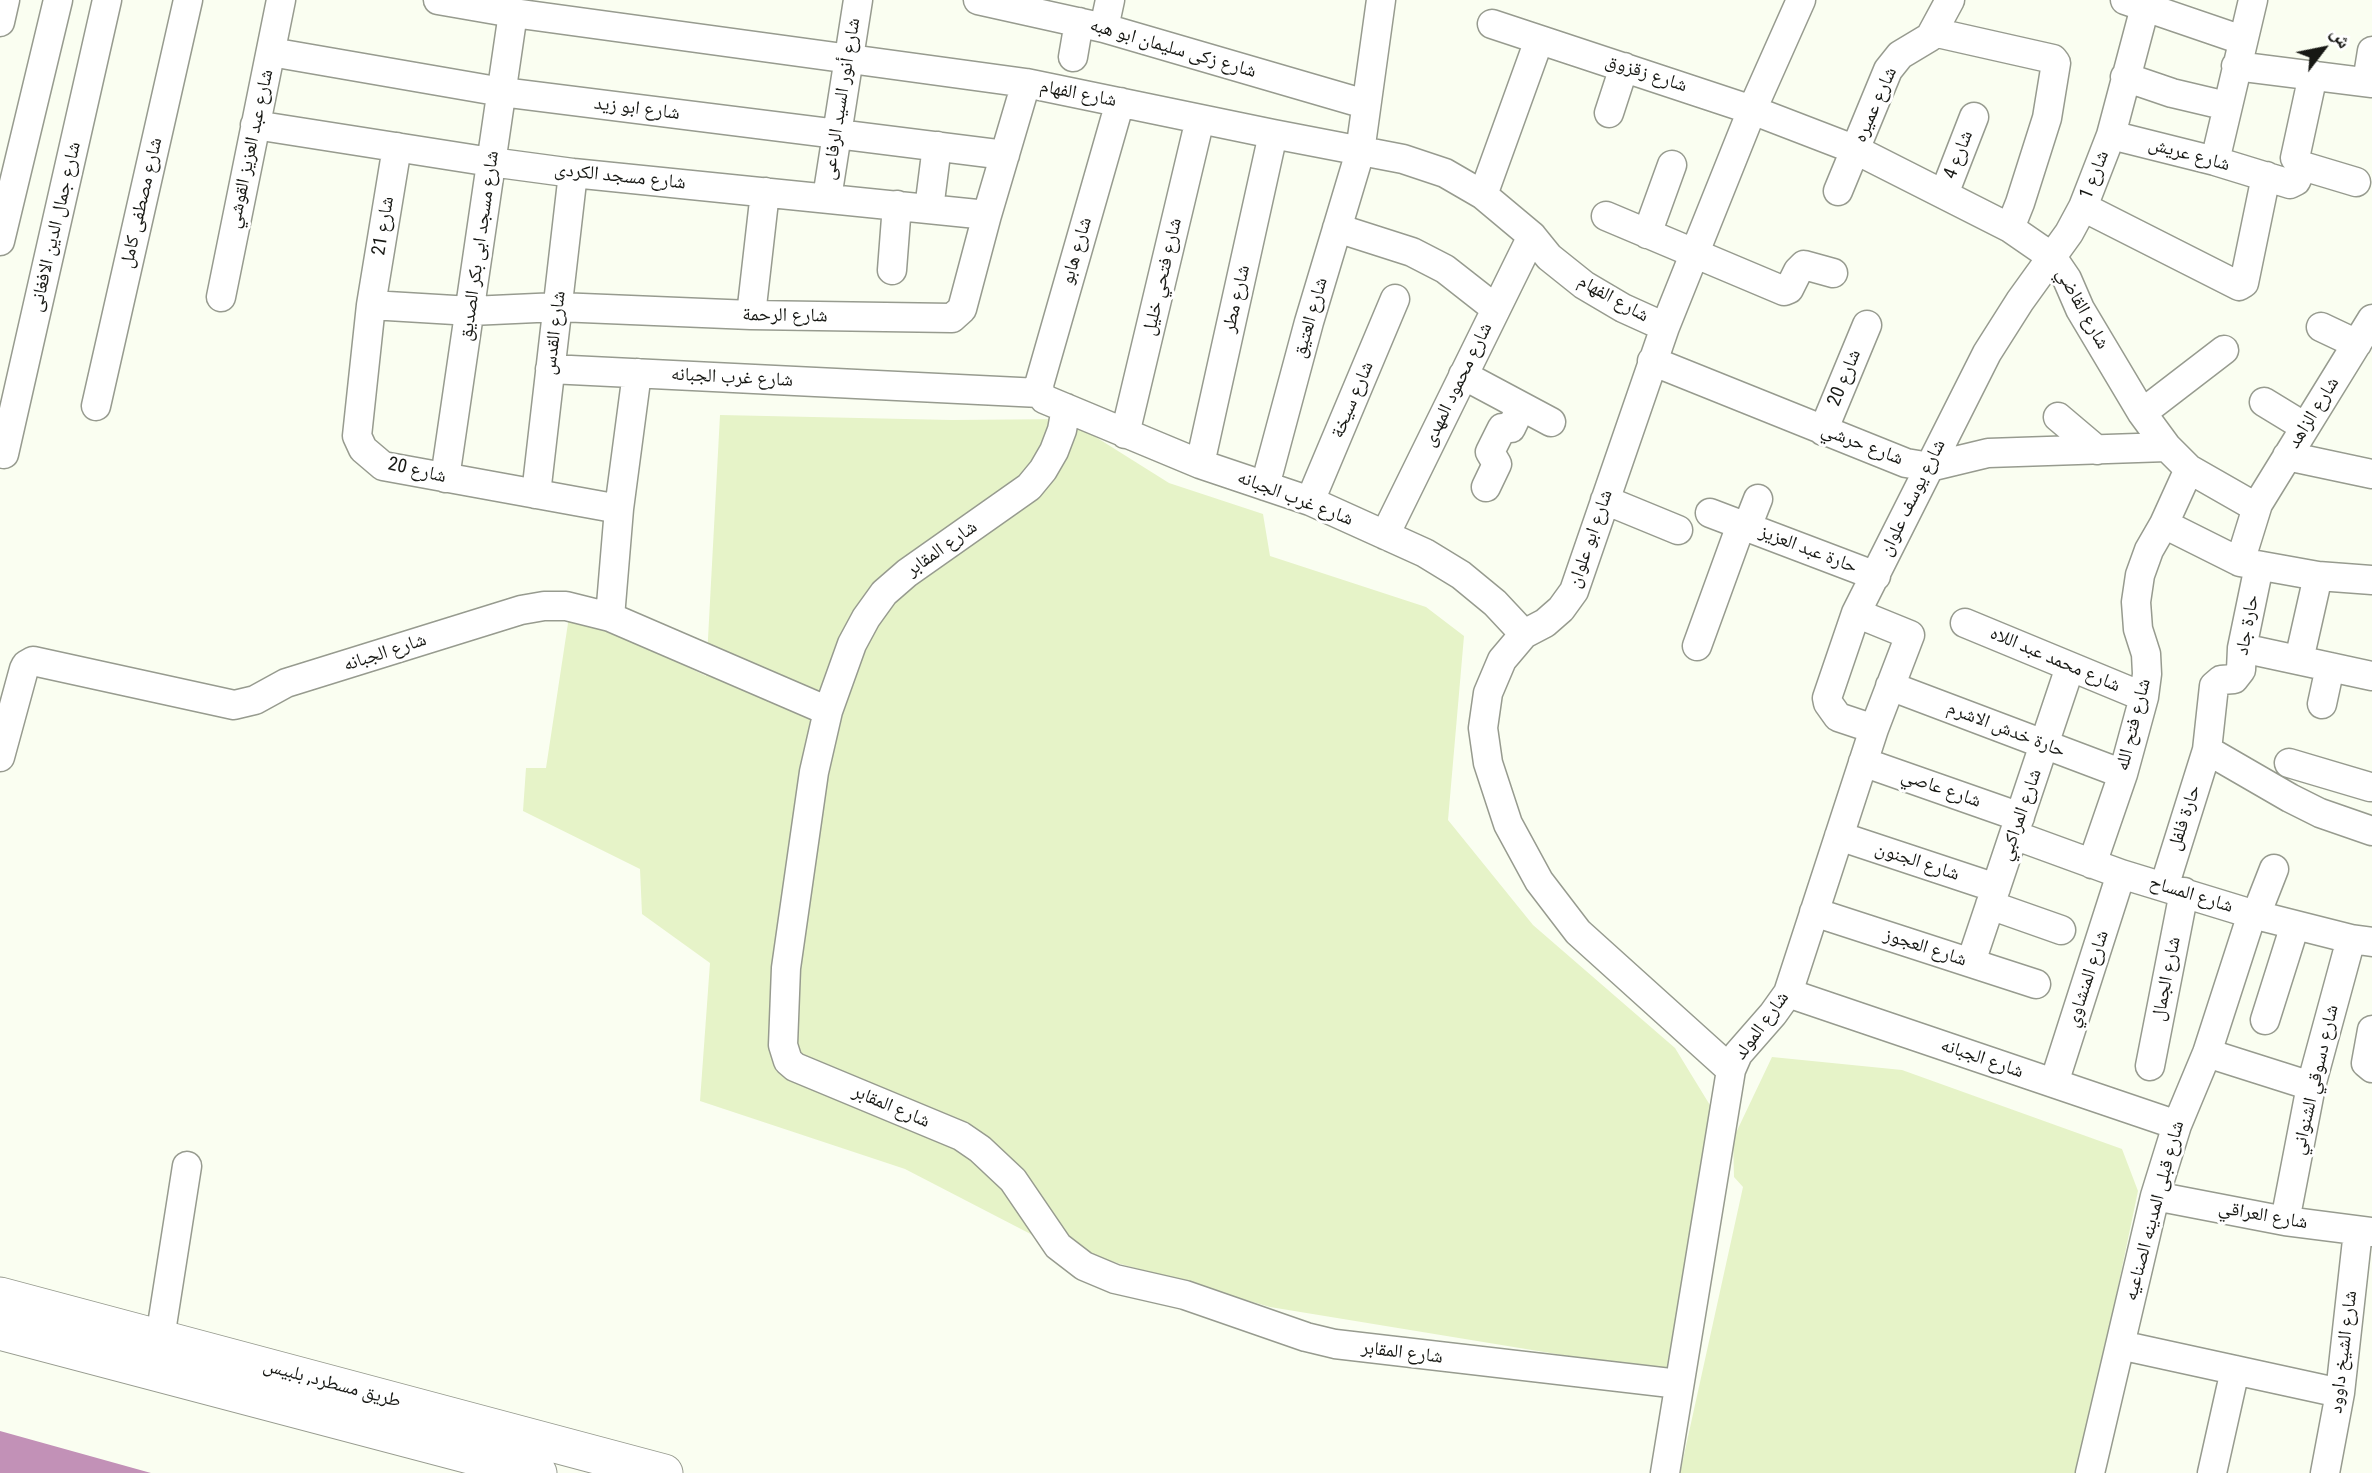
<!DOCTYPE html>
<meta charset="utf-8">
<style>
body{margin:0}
#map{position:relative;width:2372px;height:1473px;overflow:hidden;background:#fafef1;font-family:"Roboto Condensed","Noto Naskh Arabic",sans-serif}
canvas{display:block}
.north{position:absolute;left:2288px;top:14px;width:70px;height:70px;-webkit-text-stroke:5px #fff;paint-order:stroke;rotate:58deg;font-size:19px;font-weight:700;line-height:28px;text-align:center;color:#171814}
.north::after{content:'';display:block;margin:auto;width:24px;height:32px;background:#171814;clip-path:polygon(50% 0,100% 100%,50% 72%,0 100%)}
</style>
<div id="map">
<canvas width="2372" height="1473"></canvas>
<div class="north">ش</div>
</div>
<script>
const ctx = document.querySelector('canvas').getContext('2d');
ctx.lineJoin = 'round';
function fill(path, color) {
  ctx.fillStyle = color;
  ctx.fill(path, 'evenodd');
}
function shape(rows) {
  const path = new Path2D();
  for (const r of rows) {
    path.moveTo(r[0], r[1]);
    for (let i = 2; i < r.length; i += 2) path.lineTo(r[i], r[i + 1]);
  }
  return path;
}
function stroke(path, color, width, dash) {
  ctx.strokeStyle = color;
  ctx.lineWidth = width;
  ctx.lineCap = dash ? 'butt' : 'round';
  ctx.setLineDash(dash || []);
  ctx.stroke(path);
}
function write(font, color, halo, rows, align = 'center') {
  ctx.font = font + ' "Roboto Condensed","Noto Naskh Arabic",sans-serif';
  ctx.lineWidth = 6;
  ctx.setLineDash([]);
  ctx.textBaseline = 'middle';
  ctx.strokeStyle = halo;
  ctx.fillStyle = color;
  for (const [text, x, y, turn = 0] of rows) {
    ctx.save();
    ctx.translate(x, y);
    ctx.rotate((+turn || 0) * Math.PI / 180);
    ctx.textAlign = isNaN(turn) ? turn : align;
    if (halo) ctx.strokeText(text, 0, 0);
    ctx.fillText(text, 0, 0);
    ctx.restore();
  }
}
fill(shape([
 [720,415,952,420,1067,419,1169,483,1263,514,1270,556,1426,607,1464,636,1448,820,1533,925,1675,1048,1716,1115,1666,1372,1270,1307,1048,1243,905,1169,700,1101,710,963,642,914,640,869,523,811,526,768,546,768,570,610,706,676],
 [1772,1057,1902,1070,2122,1149,2138,1191,2079,1473,1680,1473,1743,1187,1734,1177,1733,1139]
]), '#e6f3c8');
fill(shape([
 [0,1431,151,1473,0,1473]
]), '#c291b7');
const minor = shape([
 [438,0,513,13,1026,83,1273,134,1403,159,1445,173,1483,195,1532,236,1549,257,1584,285,1623,308,1665,327],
 [978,0,1104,28,1365,104],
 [2125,0,2242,40],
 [0,22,5,0],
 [1492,24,1752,110,1856,150,2010,228,2052,257,2067,279,2080,309,2142,413,2167,447,2189,469,2252,505,2258,504,2372,319],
 [1104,28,1110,0],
 [1933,32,2053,59,2056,63,2047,118,2020,203,2010,228],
 [271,52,502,92,1005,155],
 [1073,57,1079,22],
 [2236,66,2372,83],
 [2125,77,2172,93,2227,106],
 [2367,82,2372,51],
 [1120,102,1039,385,1040,393,1044,399,1200,464,1310,501,1425,553,1461,575,1495,603,1524,634],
 [1609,113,1624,67],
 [255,125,491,162,573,173,987,215],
 [2111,135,2215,161,2290,184,2296,181,2301,170,2306,167,2356,182],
 [397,147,371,305,357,436,363,449,383,466,619,509],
 [2295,158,2313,75],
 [2215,161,2253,0],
 [1838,191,1888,70,1900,55,1930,37,1950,0],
 [1944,194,1974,117],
 [1483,195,1539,40],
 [827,198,858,0],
 [2083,207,2239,286,2244,283,2266,176],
 [929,209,937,146],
 [1606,216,1784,291,1789,289,1798,271,1804,265,1833,273],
 [1337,228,1412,252,1445,269,1496,309],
 [1647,234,1672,165],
 [0,241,58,0],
 [892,270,897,205],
 [221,297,281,0],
 [371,305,471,311,558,307,751,315,952,318,962,309,987,215,1026,83],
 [751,315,765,192],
 [2321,327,2357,344],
 [1652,361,1906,463,1930,467,1988,453,2167,447],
 [550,369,1040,393],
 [1463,375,1551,422],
 [2264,402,2305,427],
 [96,406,188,0],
 [1066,408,1062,430,1054,451,1043,470,1029,487,907,573,884,593,866,618,852,644,828,711,814,772,786,968,783,1045,788,1061,795,1067,961,1136,980,1149,1013,1180,1058,1246,1084,1266,1115,1279,1185,1295,1306,1337,1335,1344,1679,1384],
 [2142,413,2224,350],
 [2058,417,2097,450],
 [1823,431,1867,325],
 [1125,434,1200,119],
 [4,454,107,0],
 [2287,456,2372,474],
 [1200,464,1273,134],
 [445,478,513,13],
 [1265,486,1309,322,1360,152,1381,0],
 [1486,487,1497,464,1490,452,1502,428,1511,428,1521,407],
 [536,494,573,173],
 [1605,500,1678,530],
 [1310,501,1395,299],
 [1710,513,1876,576],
 [2164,524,2240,562,2318,576,2372,580],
 [1747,527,1758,499],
 [1385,535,1532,236],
 [2240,562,2258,504],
 [610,617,619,509,637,373],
 [1965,623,2144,697],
 [1697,646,1741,525],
 [2242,648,2372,676],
 [2299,660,2318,576],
 [1890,686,2123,774],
 [2322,704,2330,667],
 [1874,729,1838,717,1828,703,1827,698,1856,613,1987,353,2020,301,2069,233,2083,207,2111,135,2145,7],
 [2207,750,2290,798,2320,813,2372,831],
 [0,757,24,669,26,665,33,661,234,705,255,700,286,683,521,610,544,606,566,606,610,617,828,711],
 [1863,762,2020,817],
 [2289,763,2370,787],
 [2014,835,2121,874,2252,914,2351,939,2372,942],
 [1839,836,1996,888],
 [2092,864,2123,774,2144,697,2147,674,2146,654,2138,629,2136,602,2140,575,2149,550,2164,524,2189,469],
 [2164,887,2207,750,2214,686,2221,680,2234,679,2241,670,2242,648,2259,566],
 [1990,905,2061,930],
 [1814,912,2036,984],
 [2256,915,2274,869],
 [1971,962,2070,667],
 [1788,993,2177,1125],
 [2265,1020,2295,925],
 [2372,1030,2366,1063,2372,1068],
 [2207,1053,2311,1086],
 [2150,1066,2184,892],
 [1731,1070,1578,932,1539,881,1508,824,1488,763,1483,728,1488,693,1502,660,1524,634,1545,623,1561,609,1574,591,1665,327,1752,110,1801,0],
 [2054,1083,2121,874],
 [2155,1196,2285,1221,2372,1232],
 [2285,1221,2311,1086,2351,939],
 [160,1338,187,1166],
 [2120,1345,2340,1393],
 [1665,1473,1731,1070,1738,1054,1773,1014,1788,993,1874,729,1910,635,1856,613],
 [2090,1473,2155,1196,2177,1125,2207,1053,2252,914],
 [2212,1473,2235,1370],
 [2325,1473,2340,1393,2358,1231]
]);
const major = shape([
 [0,1296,664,1473],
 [0,1331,538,1473]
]);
stroke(minor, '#979b8f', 31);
stroke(major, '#979b8f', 39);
stroke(minor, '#fff', 28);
stroke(major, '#fff', 37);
write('19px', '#171814', '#fff', [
 ["شارع زكى سليمان ابو هبه",1173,49,16],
 ["شارع زقزوق",1646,74,18],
 ["شارع الفهام",1078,94,11],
 ["شارع أنور السيد الرفاعى",842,99,-81],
 ["شارع عميره",1876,105,-66],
 ["شارع ابو زيد",637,109,7],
 ["شارع عبد العزيز القوشي",251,149,-78],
 ["شارع 4",1959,155,-69],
 ["شارع عريش",2189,155,15],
 ["شارع 1",2095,175,-69],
 ["شارع مسجد الكردى",620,177,6],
 ["شارع مصطفى كامل",142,203,-77],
 ["شارع 21",384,226,-81],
 ["شارع جمال الدين الافغانى",56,227,-77],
 ["شارع مسجد ابى بكر الصديق",480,246,-82],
 ["شارع هابو",1077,251,-74],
 ["شارع فتحي خليل",1163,277,-77],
 ["شارع مطر",1237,299,-77],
 ["شارع الفهام",1613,299,29],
 ["شارع القاضي",2082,309,61],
 ["شارع الرحمة",785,316,1],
 ["شارع العتيق",1311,318,-74],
 ["شارع القدس",555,333,-83],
 ["شارع غرب الجبانه",732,378,3],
 ["شارع 20",1845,378,-68],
 ["شارع محمود المهدى",1458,385,-64],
 ["شارع سيخة",1353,400,-67],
 ["شارع الزاهد",2314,413,-58],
 ["شارع حرشي",1862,445,21],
 ["شارع 20",417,471,13],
 ["شارع يوسف علوان",1913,498,-64],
 ["شارع غرب الجبانه",1295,499,21],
 ["شارع ابو علوان",1591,539,-71],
 ["شارع المقابر",942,549,-35],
 ["حارة عبد العزيز",1808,550,21],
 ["حارة جاد",2248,625,-80],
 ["شارع الجبانه",385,653,-18],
 ["شارع محمد عبد اللاه",2055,660,23],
 ["شارع فتح الله",2134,725,-76],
 ["حارة خدش الاشرم",2006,730,21],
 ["شارع عاصي",1941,789,19],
 ["شارع المراكبي",2021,815,-71],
 ["حارة فلفل",2185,818,-72],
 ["شارع الجنون",1917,862,18],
 ["شارع المساح",2191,895,17],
 ["شارع العجوز",1925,948,18],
 ["شارع المنشاوي",2088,979,-72],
 ["شارع الجمال",2167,979,-79],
 ["شارع المولد",1762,1026,-54],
 ["شارع الجبانه",1982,1059,19],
 ["شارع دسوقي الشنواني",2316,1080,-77],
 ["شارع المقابر",891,1107,23],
 ["شارع قبلى المدينه الصناعيه",2155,1211,-75],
 ["شارع العراقي",2263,1216,10],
 ["شارع الشيخ داوود",2344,1352,-83],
 ["شارع المقابر",1402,1353,7],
 ["طريق مسطرد, بلبيس",332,1384,15]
]);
</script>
